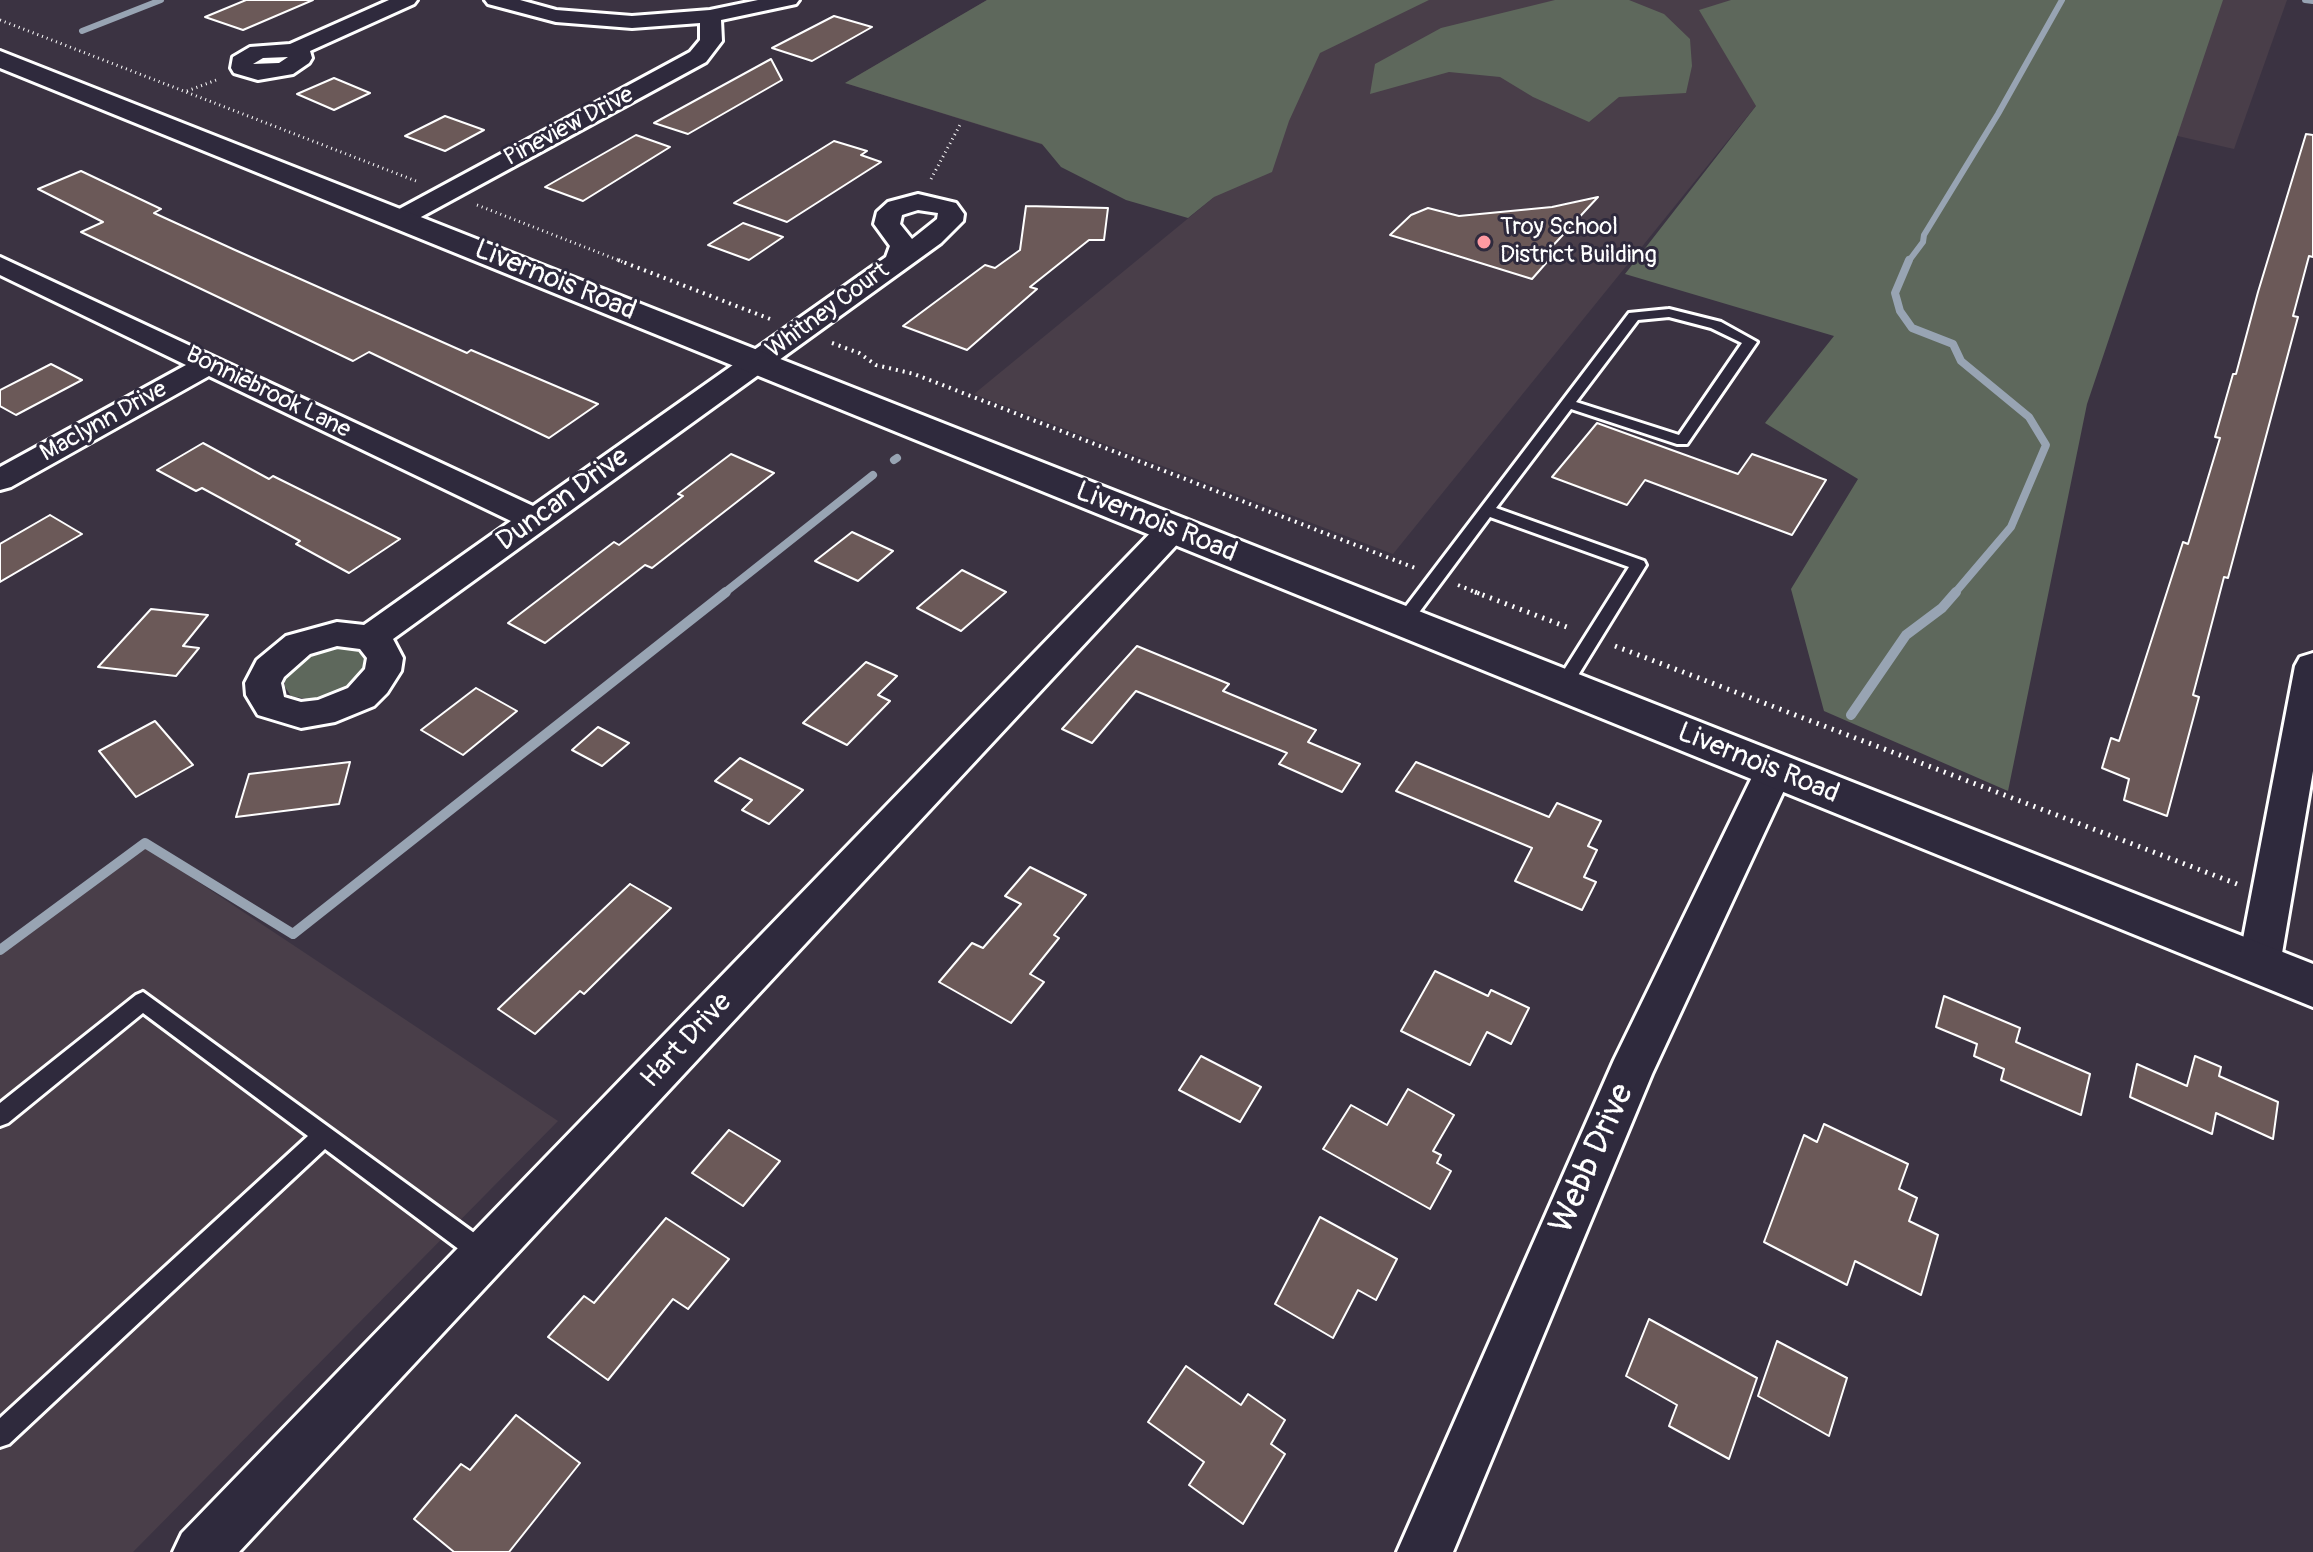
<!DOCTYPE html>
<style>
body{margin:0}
canvas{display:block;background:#3b3342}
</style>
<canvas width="2313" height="1552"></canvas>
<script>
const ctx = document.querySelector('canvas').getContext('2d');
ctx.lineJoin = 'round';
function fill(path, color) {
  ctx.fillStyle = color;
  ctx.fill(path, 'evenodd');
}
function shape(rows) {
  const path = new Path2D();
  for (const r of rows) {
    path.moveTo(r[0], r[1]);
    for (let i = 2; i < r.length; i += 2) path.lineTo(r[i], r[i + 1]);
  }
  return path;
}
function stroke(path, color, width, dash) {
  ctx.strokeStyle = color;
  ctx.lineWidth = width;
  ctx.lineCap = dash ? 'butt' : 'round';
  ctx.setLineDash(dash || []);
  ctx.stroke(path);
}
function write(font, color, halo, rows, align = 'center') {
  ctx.font = font + ' Pangolin,sans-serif';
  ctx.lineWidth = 6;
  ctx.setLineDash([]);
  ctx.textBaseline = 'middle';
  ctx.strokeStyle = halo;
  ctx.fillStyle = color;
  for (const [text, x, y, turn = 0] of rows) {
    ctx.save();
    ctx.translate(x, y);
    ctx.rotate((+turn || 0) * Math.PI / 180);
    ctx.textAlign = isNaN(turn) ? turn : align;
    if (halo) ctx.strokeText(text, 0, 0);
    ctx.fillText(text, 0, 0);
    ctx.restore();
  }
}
fill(shape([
 [987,0,2287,0,2234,149,1802,49,1393,554,974,394,1213,198,845,83],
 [144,846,558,1121,133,1552,0,1552,0,953]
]), '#493e49');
fill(shape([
 [987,0,1429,0,1320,53,1289,121,1272,172,1214,197,1188,218,1126,200,1061,167,1042,144,845,83],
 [1555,0,1629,0,1664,14,1690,39,1692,66,1686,93,1619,97,1589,122,1533,97,1500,77,1449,72,1370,94,1375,64,1441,28],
 [1731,0,2223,0,2087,404,2008,791,1824,711,1791,589,1858,479,1765,423,1834,336,1625,274,1756,106,1699,10],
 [340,645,361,651,366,657,364,674,347,691,317,701,291,696,285,687,285,677,292,666,313,651]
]), '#5e685c');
stroke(shape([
 [2305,0,2313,1],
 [82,31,161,0],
 [1908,262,1923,242,1924,235,1998,114,2062,0]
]), '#98a4b3', 6);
stroke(shape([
 [1909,260,1895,293,1900,311,1912,328,1953,344,1961,361,2029,417,2046,445,2011,527,1954,594],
 [894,460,897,458],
 [723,594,873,475]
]), '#98a4b3', 8);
stroke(shape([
 [1851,715,1906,635,1942,608,1956,592],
 [0,950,145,843,293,934,726,592]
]), '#98a4b3', 10);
const building = shape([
 [246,0,313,0,243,30,205,17,246,0],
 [834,16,872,27,812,61,772,48,834,16],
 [771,59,782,80,688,134,654,123,771,59],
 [334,78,370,93,334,110,297,94,334,78],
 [445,116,484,130,445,151,405,136,445,116],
 [2306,134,2313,135,2313,257,2309,256,2293,316,2298,317,2228,578,2224,577,2193,695,2199,697,2167,816,2124,800,2129,779,2102,768,2111,738,2119,741,2183,542,2188,544,2220,438,2215,437,2233,374,2236,374,2258,292,2306,134],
 [636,135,670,147,583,201,545,187,636,135],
 [834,141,867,151,861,155,881,162,787,222,734,203,834,141],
 [81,171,161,209,154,213,235,250,467,353,471,350,598,404,549,438,369,352,353,361,81,232,103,222,38,189,81,171],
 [1598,197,1547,252,1554,254,1532,279,1390,235,1411,215,1428,208,1459,216,1552,207,1598,197],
 [1026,206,1108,208,1104,240,1089,240,1030,287,1037,289,967,350,903,326,985,265,995,268,1020,250,1026,206],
 [743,223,783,237,749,260,708,245,743,223],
 [51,364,82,380,16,415,0,406,0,390,51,364],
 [1597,423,1738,474,1752,454,1826,480,1792,535,1645,480,1627,505,1552,477,1597,423],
 [203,443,269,479,273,476,400,539,349,573,296,544,300,541,202,488,196,491,157,470,203,443],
 [731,454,774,473,652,568,645,565,545,643,508,623,614,542,619,545,683,496,678,494,731,454],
 [50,515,82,534,0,582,0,544,50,515],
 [852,532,893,551,858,581,815,561,852,532],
 [962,570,1006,592,961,631,917,608,962,570],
 [151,609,208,615,183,646,199,648,176,676,98,667,151,609],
 [1137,646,1229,684,1223,691,1316,730,1308,742,1360,764,1342,792,1279,764,1287,753,1136,691,1092,743,1062,729,1137,646],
 [866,662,897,676,878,695,890,701,847,745,803,723,866,662],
 [476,688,517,711,463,755,421,730,476,688],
 [155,721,193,765,136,797,99,751,155,721],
 [598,727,629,743,602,766,572,750,598,727],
 [740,758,803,790,769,824,742,810,752,800,715,781,740,758],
 [350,762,339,804,236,817,249,774,350,762],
 [1416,762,1549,817,1557,803,1601,821,1588,846,1597,850,1584,877,1596,882,1582,910,1515,881,1532,848,1396,791,1416,762],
 [1030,867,1086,895,1054,935,1059,938,1030,974,1044,982,1011,1023,939,982,972,943,983,948,1021,904,1005,896,1030,867],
 [630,884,671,908,584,994,580,991,535,1034,498,1009,630,884],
 [1435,971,1488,996,1491,990,1529,1008,1511,1044,1487,1032,1470,1065,1401,1031,1435,971],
 [1944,996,2020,1028,2016,1042,2090,1074,2081,1115,2001,1080,2004,1069,1974,1056,1977,1044,1936,1027,1944,996],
 [1201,1056,1261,1087,1240,1122,1179,1090,1201,1056],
 [2195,1056,2221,1067,2219,1076,2278,1102,2273,1139,2216,1113,2212,1134,2130,1097,2137,1064,2187,1086,2195,1056],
 [1408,1089,1454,1115,1433,1151,1441,1155,1437,1163,1451,1171,1430,1209,1323,1149,1351,1105,1387,1125,1408,1089],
 [1824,1124,1908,1164,1899,1189,1917,1198,1909,1221,1938,1235,1921,1295,1855,1261,1847,1285,1764,1242,1804,1135,1817,1142,1824,1124],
 [729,1130,780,1161,743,1206,692,1173,729,1130],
 [1320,1217,1397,1259,1376,1300,1358,1290,1333,1338,1275,1304,1320,1217],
 [666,1218,729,1259,688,1309,673,1299,608,1380,548,1337,584,1296,594,1303,666,1218],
 [1649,1319,1757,1378,1729,1459,1669,1426,1677,1405,1626,1376,1649,1319],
 [1777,1341,1847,1378,1829,1436,1758,1396,1777,1341],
 [1186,1366,1241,1405,1248,1394,1285,1420,1271,1444,1285,1454,1243,1524,1189,1485,1204,1462,1148,1422,1186,1366],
 [516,1415,580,1463,509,1552,454,1552,414,1519,461,1464,470,1470,516,1415]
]);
fill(building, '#6b5958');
stroke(building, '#fff', 2);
const service = shape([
 [1669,309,1721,322,1757,342,1687,444,1677,444,1571,409,1496,508,1644,561,1646,565,1569,690,1563,692,1554,686,1629,567,1490,517,1409,626,1397,626,1395,622,1397,618,1629,313,1669,309],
 [1669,317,1711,328,1742,343,1679,435,1576,402,1638,320,1669,317],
 [143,992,492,1246,495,1254,492,1262,484,1265,476,1262,325,1149,9,1444,0,1447,0,1418,308,1136,143,1013,8,1123,0,1126,0,1103,136,995,143,992]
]);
const minor = shape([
 [389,0,417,0,414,4,310,51,312,58,309,63,293,74,258,80,234,73,231,68,233,57,250,47,290,44,389,0],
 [288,57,279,63,253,64,263,58,288,57],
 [485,0,520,0,556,10,632,16,710,10,758,0,799,0,796,4,721,20,722,41,706,62,408,224,390,224,386,219,390,214,690,52,700,40,700,23,632,28,556,22,488,4,485,0],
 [918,194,956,203,964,214,963,221,941,243,393,639,403,658,401,671,387,693,374,706,335,722,301,728,258,715,246,695,245,683,257,660,286,636,337,622,364,625,511,521,209,376,11,487,0,490,0,467,186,365,0,275,0,257,533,506,886,257,890,246,874,224,877,212,888,202,918,194],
 [918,210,938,213,937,219,912,239,900,224,902,215,918,210],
 [337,646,360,649,367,658,365,669,348,688,318,700,301,702,284,697,281,683,284,677,310,654,337,646],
 [1172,519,1184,523,1188,530,1184,537,239,1552,173,1552,182,1533,1160,523,1172,519],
 [2313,653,2313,771,2280,965,2274,977,2259,983,2244,977,2238,965,2295,666,2300,657,2313,653],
 [1774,757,1787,761,1793,771,1652,1074,1453,1552,1397,1552,1614,1060,1755,771,1761,761,1774,757]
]);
const secondary = shape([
 [0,51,2313,964,2313,1007,0,68,0,51]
]);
stroke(service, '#fff', 6);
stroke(minor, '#fff', 6);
stroke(secondary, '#fff', 6);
stroke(shape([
 [0,20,416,181],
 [187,91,219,79],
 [931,179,961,123],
 [477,205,623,262]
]), '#fff', 3, [1, 4]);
stroke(shape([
 [618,260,770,319],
 [832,343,859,353,876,365,914,374,1415,568],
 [1458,585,1480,594]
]), '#fff', 4, [2, 5]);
stroke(shape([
 [1475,592,1572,629],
 [1615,646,2237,884]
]), '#fff', 5, [2, 6]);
fill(service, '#2f2a3d');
fill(minor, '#2f2a3d');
fill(secondary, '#2f2a3d');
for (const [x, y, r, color] of [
 [1484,242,8,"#ff9aa2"]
]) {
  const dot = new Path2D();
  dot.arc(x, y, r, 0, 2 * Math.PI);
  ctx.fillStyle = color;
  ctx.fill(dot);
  stroke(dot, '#2f2a3d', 3);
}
write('24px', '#fff', '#2f2a3d', [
 ["Pineview Drive",569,127,-28],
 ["Whitney Court",828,311,-36],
 ["Bonniebrook Lane",268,393,26],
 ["Maclynn Drive",104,422,-29]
]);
write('24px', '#fff', '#2f2a3d', [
 ["Troy School",1500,228],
 ["District Building",1500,256]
], 'left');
write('28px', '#fff', '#2f2a3d', [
 ["Livernois Road",555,281,22],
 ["Duncan Drive",563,500,-36],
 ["Livernois Road",1156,523,22],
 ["Livernois Road",1758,764,22],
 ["Hart Drive",687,1041,-47]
]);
write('34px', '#fff', '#2f2a3d', [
 ["Webb Drive",1593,1159,-66]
]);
</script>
